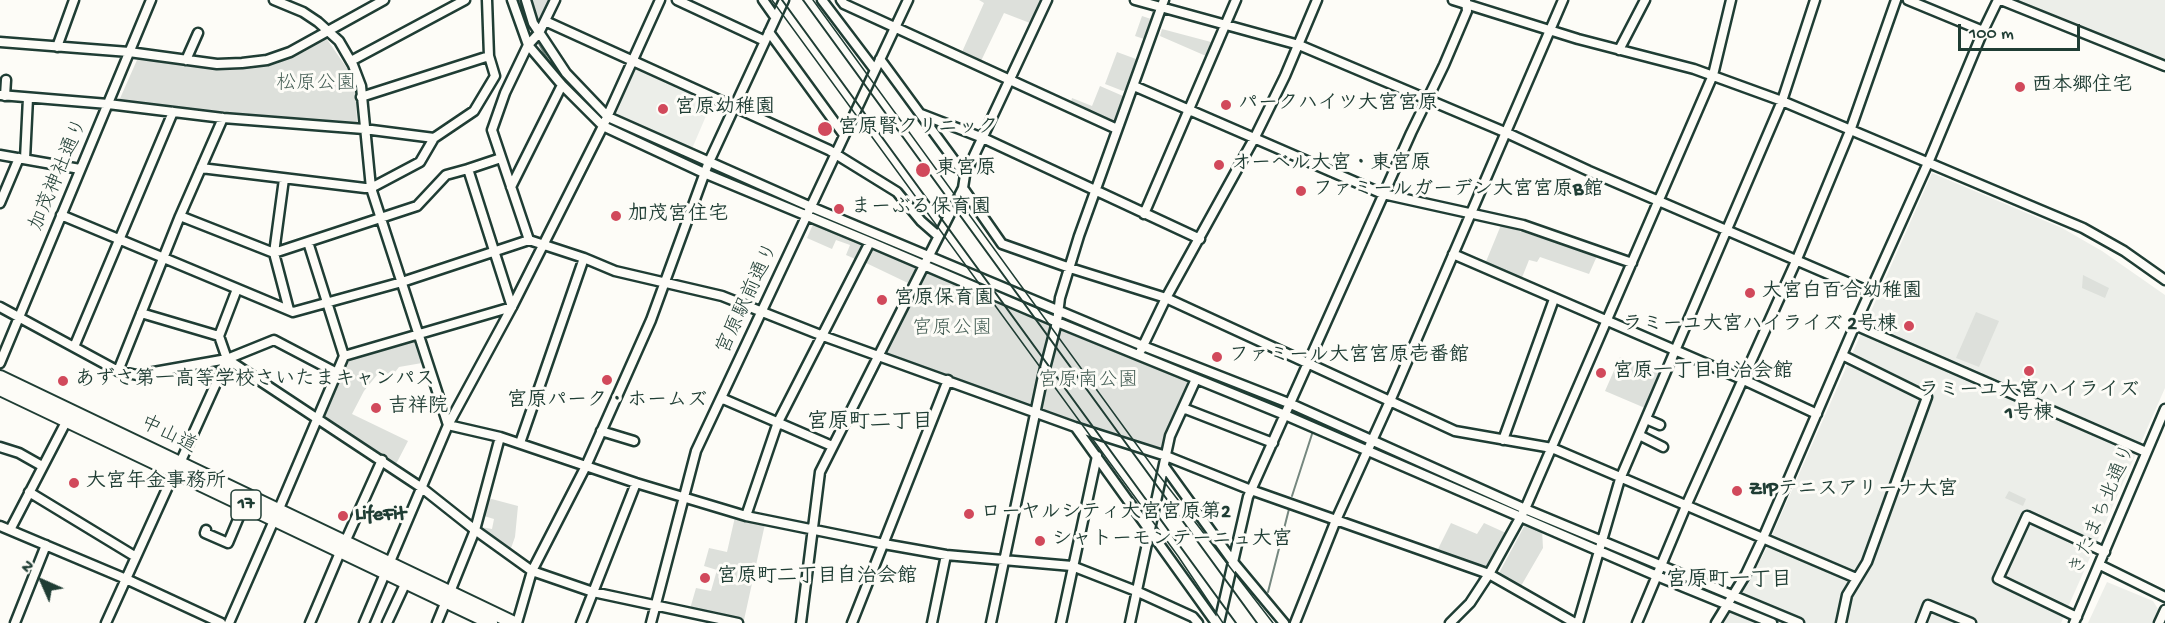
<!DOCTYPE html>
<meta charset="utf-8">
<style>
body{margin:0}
#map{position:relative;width:2165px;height:623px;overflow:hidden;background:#fdfcf7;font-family:"Gochi Hand",sans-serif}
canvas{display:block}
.north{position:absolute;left:12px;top:551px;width:60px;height:60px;-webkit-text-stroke:4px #fdfcf7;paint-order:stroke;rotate:315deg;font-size:16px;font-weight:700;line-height:24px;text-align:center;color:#1f3d34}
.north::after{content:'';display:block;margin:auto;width:21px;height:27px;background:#1f3d34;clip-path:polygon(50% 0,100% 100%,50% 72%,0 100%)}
.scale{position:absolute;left:1958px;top:24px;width:122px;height:27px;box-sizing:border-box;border:3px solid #1f3d34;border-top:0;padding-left:8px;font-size:18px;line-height:21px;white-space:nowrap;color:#1f3d34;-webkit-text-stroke:4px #fdfcf7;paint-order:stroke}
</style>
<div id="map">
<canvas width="2165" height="623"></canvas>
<div class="north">N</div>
<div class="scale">100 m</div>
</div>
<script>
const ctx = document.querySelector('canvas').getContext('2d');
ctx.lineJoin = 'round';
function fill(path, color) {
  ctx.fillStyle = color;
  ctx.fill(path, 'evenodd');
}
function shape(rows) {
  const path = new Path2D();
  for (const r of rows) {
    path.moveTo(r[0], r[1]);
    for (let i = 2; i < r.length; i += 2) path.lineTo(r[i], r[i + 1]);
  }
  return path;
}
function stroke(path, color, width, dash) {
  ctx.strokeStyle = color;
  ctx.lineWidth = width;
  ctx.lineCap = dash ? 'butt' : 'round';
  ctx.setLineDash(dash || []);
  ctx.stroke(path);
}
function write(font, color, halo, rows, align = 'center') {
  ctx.font = font + ' "Gochi Hand","Klee One",sans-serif';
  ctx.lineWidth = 6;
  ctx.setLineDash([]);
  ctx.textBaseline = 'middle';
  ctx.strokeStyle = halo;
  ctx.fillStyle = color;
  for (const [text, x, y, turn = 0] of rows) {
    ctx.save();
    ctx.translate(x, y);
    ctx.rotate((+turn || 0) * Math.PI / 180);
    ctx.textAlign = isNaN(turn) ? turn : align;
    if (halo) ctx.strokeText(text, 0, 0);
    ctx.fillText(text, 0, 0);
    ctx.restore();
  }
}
fill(shape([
 [2014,0,2165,0,2165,60,2068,22],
 [635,67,712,102,691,151,613,116],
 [1932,173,2062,228,2102,251,2165,295,2165,388,2061,623,1722,623,1748,584,1766,549],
 [2107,582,2153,601,2158,609,2165,611,2165,623,2088,623]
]), '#eceee9');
fill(shape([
 [528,0,552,0,539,29],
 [979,0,1041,0,1030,23,1004,13,981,61,962,52,984,3],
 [1142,16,1151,19,1144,39,1135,36],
 [1162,29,1211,42,1206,56,1160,36],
 [326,38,349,71,356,90,357,125,118,103,137,60,243,68,276,64,305,51],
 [1117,52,1136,59,1126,89,1123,91,1105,84],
 [1100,86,1123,96,1115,120,1112,121,1071,102,1072,98,1092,106],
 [814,222,864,243,866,247,860,261,846,255,850,245,836,240,832,249,807,238],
 [1501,225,1597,256,1589,274,1540,257,1537,262,1529,260,1521,280,1485,264],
 [874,247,917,265,918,268,910,284,864,262,870,249],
 [926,270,1050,323,1031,406,886,353],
 [2083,275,2109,288,2105,298,2082,288],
 [1976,312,1999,321,1979,367,1956,358],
 [1059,327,1190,381,1161,451,1040,408],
 [414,337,422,363,399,367,392,376,381,370,364,391,352,414,408,441,395,466,323,418,322,414,346,359],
 [1620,357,1660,374,1645,408,1605,391],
 [2009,491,2026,499,2023,506,2005,498],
 [488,498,518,506,515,537,510,551,482,530,481,527,492,529,494,519,484,516],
 [735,517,765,524,744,620,690,609,696,588,711,591,717,570,704,566,709,548,727,552],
 [1451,523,1477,534,1484,523,1506,533,1487,569,1438,549],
 [1526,523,1542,529,1543,548,1521,586,1499,573]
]), '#dde0db');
stroke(shape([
 [520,0,534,35],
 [537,40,553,69],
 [557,73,603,120],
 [608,123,704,166],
 [709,168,806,210],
 [811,212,1047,310],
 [1186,367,1286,408],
 [1291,410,1341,431],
 [1292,496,1313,431],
 [1268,592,1289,509]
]), '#75877f', 2);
const minor = shape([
 [274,0,303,12,318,22,339,41,353,65,361,86,371,188,448,425,364,623],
 [512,0,528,45,562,85,603,126,704,173,870,242],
 [526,0,533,23,566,73,608,117,811,207,1143,346,1291,404,1525,509,1799,623],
 [660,0,603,126,512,307,448,425,500,437,636,483,746,516,884,544,946,555,1072,566,1136,591,1193,617,1198,623],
 [677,0,765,41],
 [763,0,775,17],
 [822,0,875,70],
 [841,0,844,4,1117,129],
 [1135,0,1299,45,1507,133,1589,171,1870,292],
 [1453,0,1578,39,1694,69,1782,101,2083,228,2124,251,2165,280],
 [1908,0,1983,31],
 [2001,0,2165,66],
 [545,21,829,150,897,192,921,221,937,235],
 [769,32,844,135],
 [0,42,129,52,217,64,242,63,267,60,290,52,384,0],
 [57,47,74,0],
 [1619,50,1645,0],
 [880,59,965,175],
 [186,60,198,33],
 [351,61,465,0],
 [1134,86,1383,194,1523,225,1632,263],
 [0,95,108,104,223,118,364,129,434,138],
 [5,96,6,80],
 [361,97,489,56],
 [921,114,983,138,1200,239],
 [0,155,80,169],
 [25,159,28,98],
 [201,168,365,188,371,188,420,162,434,138,474,111,495,76,489,56,487,0],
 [284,179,274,253,289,310],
 [511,187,562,85],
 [963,188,1002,244,1070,268,1166,298,1455,431,1552,448,1856,578],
 [0,203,19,158],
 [1144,214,1236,0],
 [61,215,293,312,402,282,529,240,584,258,615,271,722,296,823,336,1075,427,1166,456,1251,490,1489,574,1575,623],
 [180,216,274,253,417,206,446,175,468,169],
 [529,240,492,130,505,93,528,45,539,33,555,0],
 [1453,254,1744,380,1817,414],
 [237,289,219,336,227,359,422,488,475,530,532,571,593,592,738,623],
 [0,307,118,371,137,375,227,359,274,340,337,373],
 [141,313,219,336],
 [1855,325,2146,452],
 [74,347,173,112],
 [1141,350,1166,298,1255,137,1285,76,1317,0],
 [344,356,512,307,468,169,501,158],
 [0,363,151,0],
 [118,371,180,216,223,118],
 [721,398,832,446],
 [1183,408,1273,443],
 [1646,419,1660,425],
 [1076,428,1216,623],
 [601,431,634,441],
 [1639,435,1663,447],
 [1503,440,1554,299],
 [520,443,584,258],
 [0,447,19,453,42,466],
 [180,463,227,359],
 [1164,466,1234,563,1284,623],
 [29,492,136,557],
 [278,511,344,356,308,242],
 [746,516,778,422,870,242,1057,322,1285,415,1657,576,1772,623],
 [0,526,126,579,221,623],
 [10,530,67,420],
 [206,530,205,533,228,543,244,505],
 [345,542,382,460],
 [2100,565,2165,597],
 [450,592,475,530,500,437],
 [2077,617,1998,579,2027,516,2105,552],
 [15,623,46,545],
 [106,623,175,471],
 [229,623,275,518],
 [310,623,341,550],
 [387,623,406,582],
 [437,623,446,601],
 [517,623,532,571,586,466,651,320,708,164,784,0],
 [581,623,636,483],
 [651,623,696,451,908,0],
 [801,623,820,472,963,188,965,175,1047,0],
 [852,623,948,380],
 [932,623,946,555],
 [991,623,1043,376,1057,322,1060,298,1079,236,1164,0],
 [1061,623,1097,456],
 [1130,623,1170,436,1196,379],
 [1219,623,1248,497,1411,133,1444,65,1467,11,1466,0],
 [1295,623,1336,520,1390,401,1563,0],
 [1450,623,1470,603,1489,574,1525,509,1713,75,1731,0],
 [1578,623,1620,479,1782,101,1815,0],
 [1637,623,1686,506,1797,259,1850,131,1896,0],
 [1716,623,1746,574,1763,538,1855,325,1928,163,1983,31,1998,0],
 [1841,623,1847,595,1867,562,1927,397,1842,355],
 [1921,623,1928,605,1971,623],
 [2074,623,2165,409],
 [2159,623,2165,610]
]);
const highway = shape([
 [0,377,514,623],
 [0,389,491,623]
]);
stroke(minor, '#1f3d34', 13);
stroke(highway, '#1f3d34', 16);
stroke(minor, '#fdfcf7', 8);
stroke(highway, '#fdfcf7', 12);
stroke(shape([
 [772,0,1178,556,1223,623],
 [813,0,1158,474,1273,623]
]), '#1f3d34', 1.5);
stroke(shape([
 [782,0,1236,623],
 [803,0,1257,623]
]), '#1f3d34', 2);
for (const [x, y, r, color] of [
 [2020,87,6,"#d1495b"],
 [1226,105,6,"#d1495b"],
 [663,109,6,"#d1495b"],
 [825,129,8,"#d1495b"],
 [1219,165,6,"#d1495b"],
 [923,170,8,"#d1495b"],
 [1301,191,6,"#d1495b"],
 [839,209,6,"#d1495b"],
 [616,216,6,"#d1495b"],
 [1750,293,6,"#d1495b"],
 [882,300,6,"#d1495b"],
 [1909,326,6,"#d1495b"],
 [1217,357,6,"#d1495b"],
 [2029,371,6,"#d1495b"],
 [1601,373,6,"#d1495b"],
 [607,380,6,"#d1495b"],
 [63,381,6,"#d1495b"],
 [376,408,6,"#d1495b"],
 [74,483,6,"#d1495b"],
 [1737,491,6,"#d1495b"],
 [969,514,6,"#d1495b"],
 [343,516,6,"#d1495b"],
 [1040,541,6,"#d1495b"],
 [705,578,6,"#d1495b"]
]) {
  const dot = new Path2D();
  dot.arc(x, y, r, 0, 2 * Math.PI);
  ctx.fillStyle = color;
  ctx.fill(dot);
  stroke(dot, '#fdfcf7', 2);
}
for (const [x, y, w] of [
 [246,505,30]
]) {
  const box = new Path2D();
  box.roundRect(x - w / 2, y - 15, w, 30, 4.5);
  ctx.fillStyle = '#fdfcf7';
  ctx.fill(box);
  stroke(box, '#1f3d34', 1.5);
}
write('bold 18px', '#1f3d34', null, [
 ["17",246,505]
]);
write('20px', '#455e55', '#fdfcf7', [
 ["松原公園",316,85],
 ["宮原公園",952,330],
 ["宮原南公園",1088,382]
]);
write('bold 20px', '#1f3d34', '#fdfcf7', [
 ["西本郷住宅",2032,87],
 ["パークハイツ大宮宮原",1238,105],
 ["宮原幼稚園",675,109],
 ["宮原腎クリニック",838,129],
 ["オーベル大宮・東宮原",1231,165],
 ["東宮原",936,170],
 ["ファミールガーデン大宮宮原B館",1313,191],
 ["まーぶる保育園",851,209],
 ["加茂宮住宅",628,216],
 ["大宮白百合幼稚園",1762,293],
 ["宮原保育園",894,300],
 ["ラミーユ大宮ハイライズ 2号棟",1897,326,"right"],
 ["ファミール大宮宮原壱番館",1229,357],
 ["宮原一丁目自治会館",1613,373],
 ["あずさ第一高等学校さいたまキャンパス",75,381],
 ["ラミーユ大宮ハイライズ",2029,392,"center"],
 ["1号棟",2029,415,"center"],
 ["宮原パーク・ホームズ",607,402,"center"],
 ["吉祥院",388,408],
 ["大宮年金事務所",86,483],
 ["ZIPテニスアリーナ大宮",1749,491],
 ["ローヤルシティ大宮宮原第2",981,514],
 ["LifeFit",355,516],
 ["シャトーモンテーニュ大宮",1052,541],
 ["宮原町二丁目自治会館",717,578]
], 'left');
write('20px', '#1f3d34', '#fdfcf7', [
 ["加茂神社通り",60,175,-67],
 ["宮原駅前通り",749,299,-65],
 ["中山道",168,436,26],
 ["きたまち北通り",2104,510,-67]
]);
write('bold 21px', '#1f3d34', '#fdfcf7', [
 ["宮原町二丁目",870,424],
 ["宮原町一丁目",1729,582]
]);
</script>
